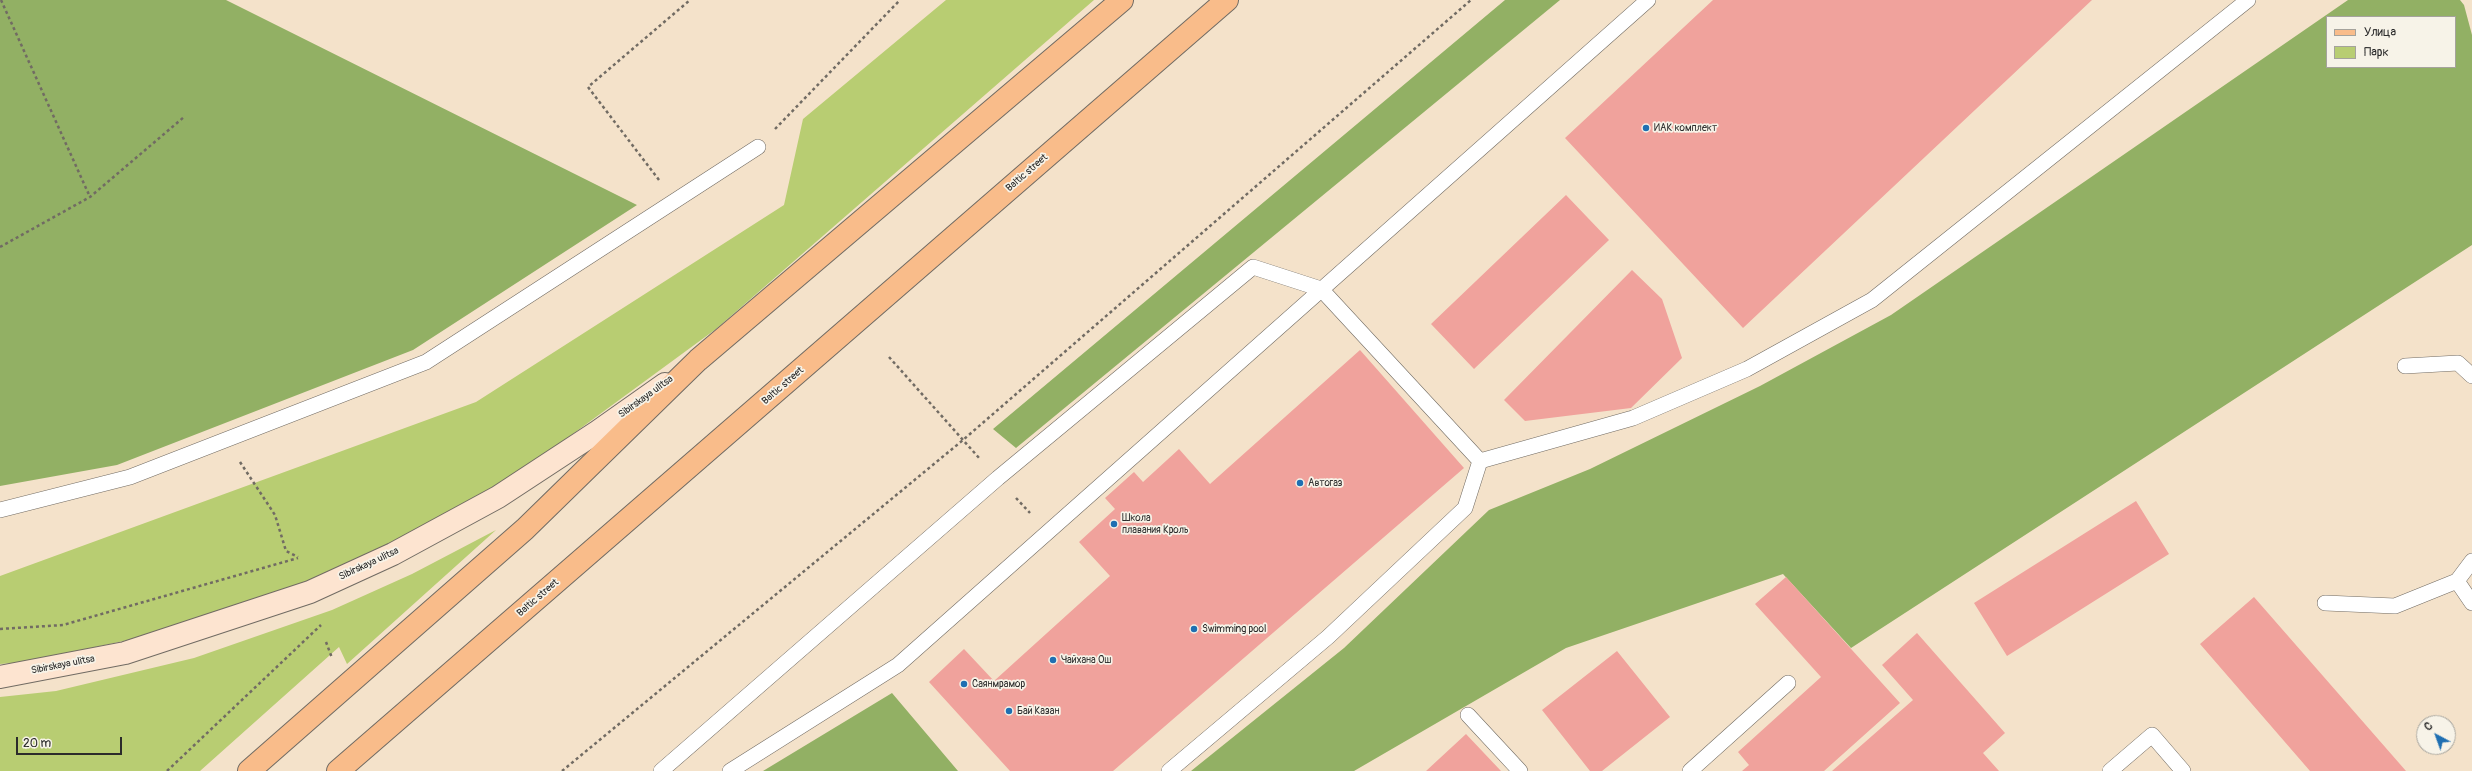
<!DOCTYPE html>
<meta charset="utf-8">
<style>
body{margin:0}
#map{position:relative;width:2472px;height:771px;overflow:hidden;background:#f4e2ca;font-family:Pangolin,sans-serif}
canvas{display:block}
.legend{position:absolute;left:2326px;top:16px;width:130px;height:52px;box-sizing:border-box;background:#f7f3e8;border:1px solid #a5a39c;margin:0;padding:5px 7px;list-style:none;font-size:12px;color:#2b2b2b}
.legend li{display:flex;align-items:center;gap:8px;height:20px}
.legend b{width:20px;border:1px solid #a5a39c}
.north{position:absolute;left:2416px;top:715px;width:40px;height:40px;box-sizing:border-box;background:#f7f3e8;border:1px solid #a5a39c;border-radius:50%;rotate:319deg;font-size:11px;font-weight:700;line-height:16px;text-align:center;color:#2b2b2b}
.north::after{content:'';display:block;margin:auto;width:14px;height:18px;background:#1f6fb2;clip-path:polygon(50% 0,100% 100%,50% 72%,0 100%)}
.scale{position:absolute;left:16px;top:737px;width:106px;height:18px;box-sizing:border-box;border:2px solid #2b2b2b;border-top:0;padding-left:5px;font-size:12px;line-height:14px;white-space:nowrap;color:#2b2b2b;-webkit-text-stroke:3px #f7f3e8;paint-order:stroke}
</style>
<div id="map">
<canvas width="2472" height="771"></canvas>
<ul class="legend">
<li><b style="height:5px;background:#f9bc8a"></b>Улица</li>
<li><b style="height:11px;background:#b8cd72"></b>Парк</li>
</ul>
<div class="north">С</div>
<div class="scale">20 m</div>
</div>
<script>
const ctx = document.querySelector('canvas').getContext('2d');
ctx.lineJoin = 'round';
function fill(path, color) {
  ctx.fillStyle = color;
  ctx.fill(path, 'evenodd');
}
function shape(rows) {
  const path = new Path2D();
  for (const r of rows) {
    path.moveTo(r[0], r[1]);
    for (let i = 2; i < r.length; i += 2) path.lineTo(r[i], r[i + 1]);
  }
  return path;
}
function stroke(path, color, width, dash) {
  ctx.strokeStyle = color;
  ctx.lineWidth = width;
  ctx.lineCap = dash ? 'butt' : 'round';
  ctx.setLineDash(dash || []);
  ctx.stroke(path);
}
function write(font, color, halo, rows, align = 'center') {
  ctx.font = font + ' Pangolin,sans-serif';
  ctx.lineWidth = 3.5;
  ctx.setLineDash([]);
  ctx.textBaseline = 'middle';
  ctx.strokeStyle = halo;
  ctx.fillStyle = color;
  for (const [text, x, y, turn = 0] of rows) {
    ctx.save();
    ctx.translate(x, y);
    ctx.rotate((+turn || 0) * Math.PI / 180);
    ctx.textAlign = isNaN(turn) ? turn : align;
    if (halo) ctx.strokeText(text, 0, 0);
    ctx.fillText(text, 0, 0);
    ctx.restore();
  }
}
fill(shape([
 [946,0,1094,0,716,329,510,480,317,581,156,634,26,662,0,664,0,576,476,402,784,205,803,119],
 [496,530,347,664,339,647,200,771,0,771,0,697,56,691,194,658,332,610,412,574]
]), '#b8cd72');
fill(shape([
 [0,0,226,0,637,205,413,350,117,465,0,486],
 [1505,0,1560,0,1016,448,993,429],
 [2348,0,2460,0,2464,5,2472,35,2472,245,1851,648,1783,574,1566,648,1354,771,1191,771,1344,648,1489,510,1590,469,1760,386,1891,315],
 [2327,17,2455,17,2455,67,2327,67],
 [892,693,958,771,763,771]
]), '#92b064');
fill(shape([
 [1713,0,2092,0,1743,328,1565,138],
 [1566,195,1609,240,1474,369,1431,324],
 [1632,270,1662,299,1682,358,1631,408,1525,421,1504,400],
 [1360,350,1464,468,1113,771,1010,771,929,682,964,649,994,681,1110,576,1079,542,1115,509,1105,498,1134,472,1143,482,1179,449,1210,484],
 [2136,501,2169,554,2007,656,1974,603],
 [1786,577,1900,703,1824,771,1742,771,1749,765,1738,752,1821,677,1755,604],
 [2254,597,2406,771,2310,771,2200,644],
 [1917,633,2005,733,1983,753,1999,771,1832,771,1913,700,1882,665],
 [1617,651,1670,717,1602,771,1590,771,1542,710],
 [1466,734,1501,771,1426,771]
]), '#f0a29c');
const service = shape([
 [2405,366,2458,363,2472,376],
 [0,510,130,477,426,362,758,147],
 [2457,581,2472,603],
 [2325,603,2395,606,2457,581,2472,561],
 [1468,715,1520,771],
 [661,771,998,478,1253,267,1321,289,1480,461,1633,418,1747,369,1872,300,2248,0],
 [730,771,898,665,1648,0],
 [1169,771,1328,637,1465,508,1480,461],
 [1690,771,1788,683],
 [2110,771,2152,735,2183,771]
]);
const secondary = shape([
 [0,677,125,653,310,592,393,554,498,497,597,432,665,384]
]);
const primary = shape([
 [249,771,525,529,698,360,1122,0],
 [338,771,1227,0]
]);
stroke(service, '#716b63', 16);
stroke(secondary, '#716b63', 24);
stroke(primary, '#716b63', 24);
stroke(shape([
 [1,0,90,197],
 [775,129,900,0],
 [659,180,588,87,690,0],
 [0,247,90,197,184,117],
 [889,357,980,459],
 [240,462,275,515,286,551,298,557],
 [1016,498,1030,513],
 [0,629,63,625,298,558],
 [326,642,332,658],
 [167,771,321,625],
 [562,771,963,440,1471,0]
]), '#716b63', 2.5, [3, 3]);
stroke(service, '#fff', 15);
stroke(secondary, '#fde4d0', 22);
stroke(primary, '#f9bc8a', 22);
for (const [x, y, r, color] of [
 [1646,128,4,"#1f6fb2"],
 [1300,483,4,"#1f6fb2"],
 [1114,524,4,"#1f6fb2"],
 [1194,629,4,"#1f6fb2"],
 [1053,660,4,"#1f6fb2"],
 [964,684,4,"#1f6fb2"],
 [1009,711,4,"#1f6fb2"]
]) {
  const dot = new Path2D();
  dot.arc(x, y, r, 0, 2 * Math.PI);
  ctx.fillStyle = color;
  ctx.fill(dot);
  stroke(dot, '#f7f3e8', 1.5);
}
write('10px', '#2b2b2b', '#f7f3e8', [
 ["ИАК комплект",1654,128],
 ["Автогаз",1308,483],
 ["Школа",1122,518],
 ["плавания Кроль",1122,530],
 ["Swimming pool",1202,629],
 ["Чайхана Ош",1061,660],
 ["Саянмрамор",972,684],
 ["Бай Казан",1017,711]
], 'left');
write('10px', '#2b2b2b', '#f7f3e8', [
 ["Baltic street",1027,173,-41],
 ["Baltic street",783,386,-41],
 ["Sibirskaya ulitsa",646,397,-36],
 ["Sibirskaya ulitsa",369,564,-25],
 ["Baltic street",538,598,-41],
 ["Sibirskaya ulitsa",63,665,-11]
]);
</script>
